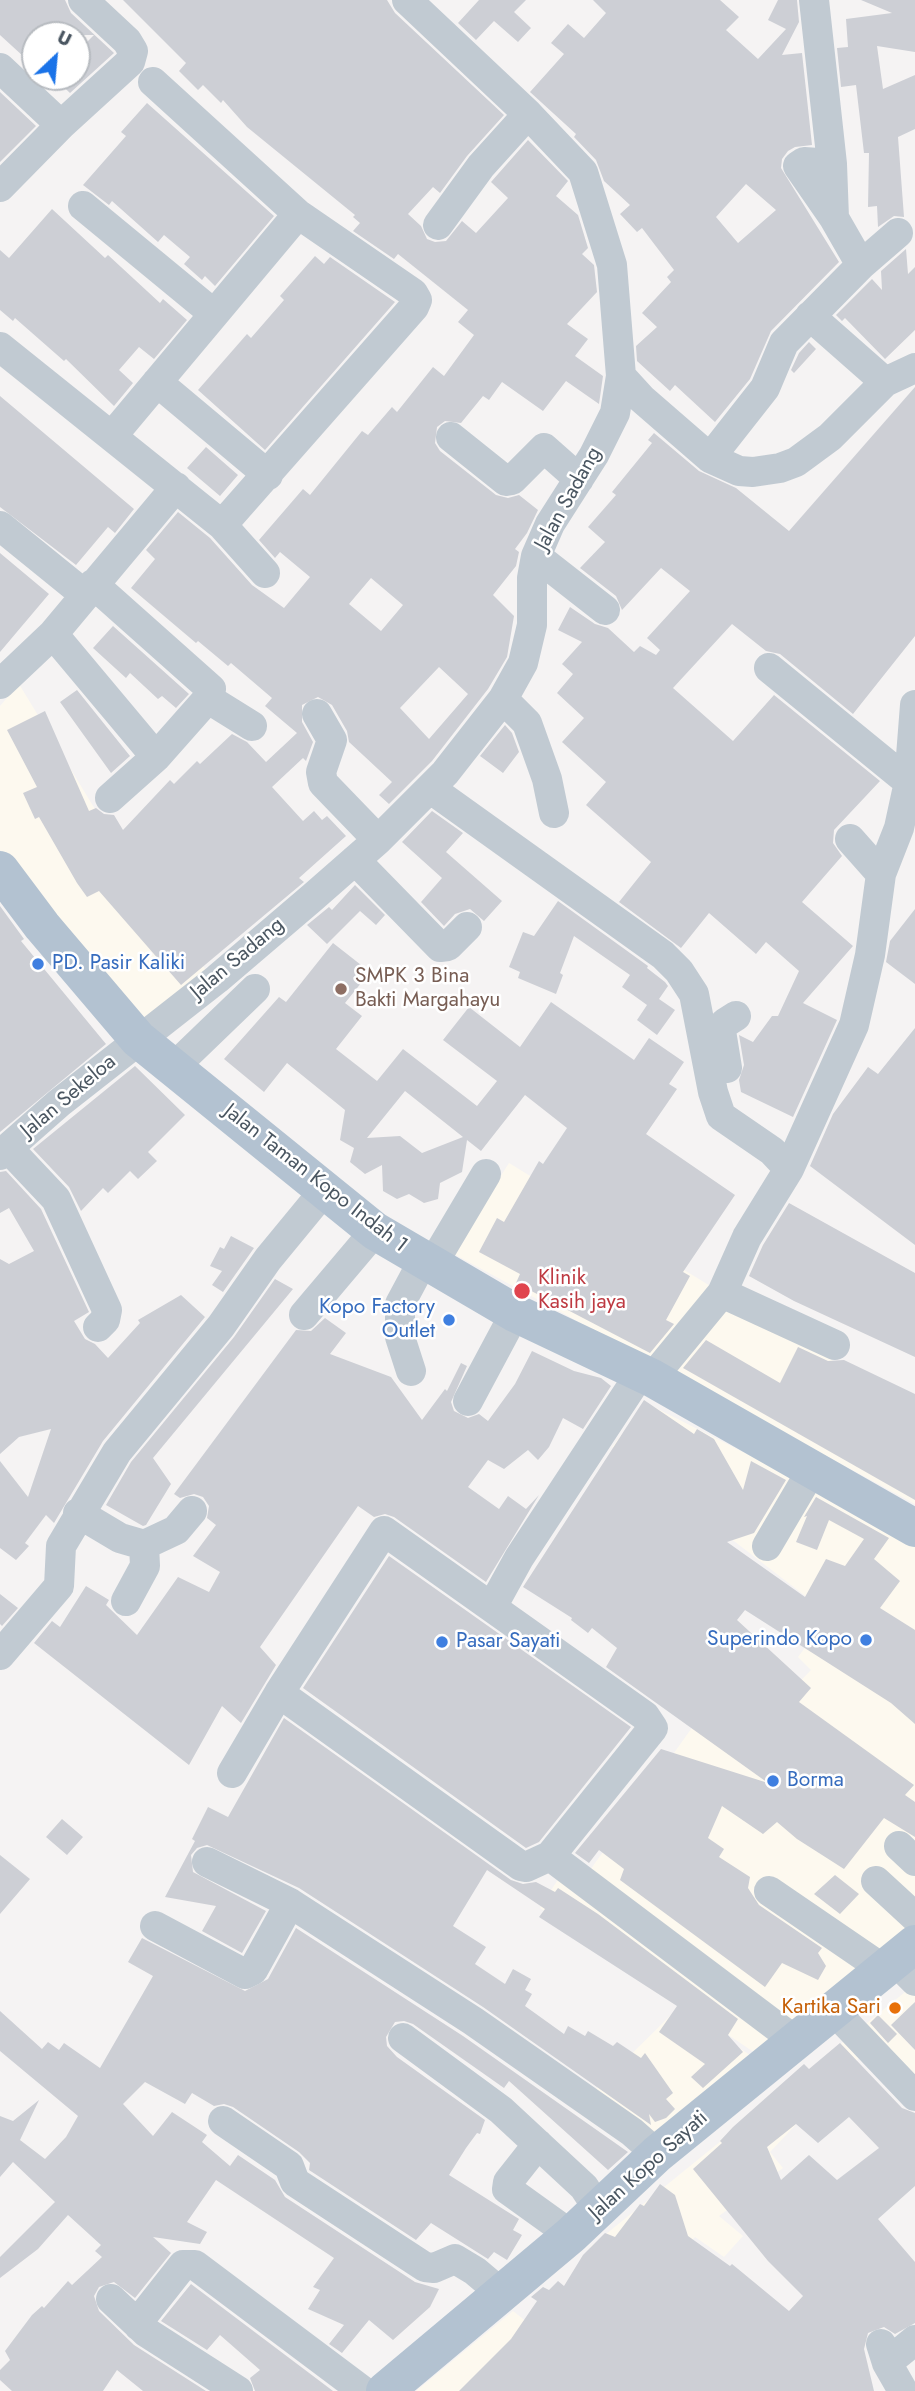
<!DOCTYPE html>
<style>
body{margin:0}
#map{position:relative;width:915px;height:2391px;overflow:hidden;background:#f5f3f3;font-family:Jost,sans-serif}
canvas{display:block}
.north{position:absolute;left:21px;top:21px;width:70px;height:70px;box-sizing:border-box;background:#fff;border:2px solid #b7bbc0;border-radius:50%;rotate:26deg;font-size:19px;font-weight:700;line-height:28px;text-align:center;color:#4a5661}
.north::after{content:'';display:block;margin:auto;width:24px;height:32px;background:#1a73e8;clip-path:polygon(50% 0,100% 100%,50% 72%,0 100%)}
</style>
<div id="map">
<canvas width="915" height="2391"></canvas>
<div class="north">U</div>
</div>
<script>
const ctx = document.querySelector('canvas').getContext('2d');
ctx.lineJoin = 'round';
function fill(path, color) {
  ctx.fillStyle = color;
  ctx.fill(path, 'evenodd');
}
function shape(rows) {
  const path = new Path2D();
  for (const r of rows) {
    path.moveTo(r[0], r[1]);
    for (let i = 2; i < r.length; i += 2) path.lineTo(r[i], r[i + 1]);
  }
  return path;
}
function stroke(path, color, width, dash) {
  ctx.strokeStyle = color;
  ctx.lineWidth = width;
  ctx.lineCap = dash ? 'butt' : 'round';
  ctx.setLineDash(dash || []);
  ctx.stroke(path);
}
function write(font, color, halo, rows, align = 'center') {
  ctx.font = font + ' Jost,sans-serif';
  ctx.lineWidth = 5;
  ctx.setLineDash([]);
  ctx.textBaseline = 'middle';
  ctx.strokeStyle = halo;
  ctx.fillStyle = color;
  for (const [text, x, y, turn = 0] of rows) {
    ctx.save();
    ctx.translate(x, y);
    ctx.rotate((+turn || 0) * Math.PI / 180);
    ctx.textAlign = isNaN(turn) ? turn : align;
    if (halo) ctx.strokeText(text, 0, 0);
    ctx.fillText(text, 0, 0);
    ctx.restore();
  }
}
fill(shape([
 [19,684,152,903,215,981,147,1029,0,850,0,706],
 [509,1163,915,1411,915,1504,452,1253],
 [646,1403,915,1539,915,1924,764,2059,540,1908,562,1873,580,1884,704,1711,747,1737,811,1670,798,1657,830,1615,612,1447],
 [915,1984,915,2075,877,2039,770,2152,783,2168,719,2216,743,2236,724,2257,695,2237,667,2269,619,2273,590,2247],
 [678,2008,753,2057,654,2142,594,2091],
 [513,2311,556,2345,626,2391,416,2391]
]), '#fdf9ef');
fill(shape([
 [0,0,65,0,71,13,114,53,70,93,53,77,77,77,77,52,94,35,35,35,35,67,0,35],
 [123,0,387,0,395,13,504,115,467,156,440,193,433,187,408,214,421,226,427,239,435,242,446,241,462,221,476,233,508,198,491,182,528,140,568,181,556,196,578,215,588,248,582,254,594,265,597,292,567,324,588,339,575,356,603,376,599,404,566,381,543,411,502,382,489,400,483,396,461,423,445,421,437,427,435,443,440,451,496,495,508,498,519,495,538,510,527,533,515,549,519,552,516,566,493,595,514,616,507,657,488,689,432,761,389,804,379,795,392,782,349,742,347,731,332,705,318,697,302,705,302,722,313,742,306,761,303,758,272,787,303,821,314,811,322,820,327,816,346,836,299,878,304,882,181,985,99,891,87,897,77,883,39,817,35,819,23,793,37,787,7,730,45,711,89,811,96,808,104,814,114,815,123,830,170,780,174,784,197,761,200,764,232,734,247,742,266,762,297,733,265,706,272,698,231,663,228,666,198,641,196,643,131,588,155,559,146,550,178,512,210,538,252,585,284,608,310,577,280,552,275,558,259,540,303,489,310,495,362,431,368,435,392,407,397,412,433,367,444,376,474,335,458,322,468,310,398,254,394,259,353,231,360,223,353,217,355,215,247,127,223,100,221,103,203,85,198,90,179,71,186,63],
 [371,578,403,605,381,631,349,604],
 [439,667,468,694,429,739,400,708],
 [479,0,526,0,514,12,531,28,518,42,494,21,476,40,458,23],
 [593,0,720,0,739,17,726,30,758,59,786,29,768,20,778,0,797,0,799,22,782,55,802,53,812,145,795,147,788,151,782,159,781,168,839,262,771,331,750,379,715,422,675,385,670,391,637,361,636,346,657,327,642,313,671,282,667,277,674,270,642,228,637,232,620,214,630,205,604,181,596,160,574,137,576,134,530,92,564,54,551,43,568,24,584,38,606,13],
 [746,184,776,210,738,243,716,217],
 [861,0,915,0,915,52,877,46,883,89,915,75,915,129,898,137,904,217,894,216,878,227,877,206,868,207,869,153,864,153,856,85,841,87,837,48,848,47,846,19,892,13],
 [0,92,36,126,0,162],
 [147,103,274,216,215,286,205,276,202,280,184,264,190,257,164,235,158,242,112,201,109,205,83,185,126,136,121,132],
 [52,209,105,258,108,255,160,303,163,299,187,320,154,359,139,347,119,370,133,383,114,406,66,359,64,361,15,318,13,321,0,310,0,250,9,258],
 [906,249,908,274,915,267,915,330,885,359,845,318,842,321,836,315,872,279,882,290,881,271],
 [315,256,324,264,330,257,395,302,265,450,198,390,247,334,251,338,284,300,280,296],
 [809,342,816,349,794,373,791,370,799,353],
 [915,387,915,636,853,714,780,654,766,651,732,624,673,688,733,741,774,695,880,781,834,830,833,843,842,856,802,902,853,946,803,1003,837,1020,793,1117,741,1092,739,1080,744,1065,739,1035,753,1042,772,1016,778,1016,799,971,766,942,756,954,709,913,681,948,619,902,651,862,586,805,606,782,562,742,584,718,557,693,573,674,562,664,582,642,558,630,570,607,595,624,608,628,634,652,640,646,656,655,660,650,647,638,690,591,661,568,622,610,616,596,580,568,605,542,588,527,616,495,612,492,652,443,648,440,654,433,699,471,736,488,789,531],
 [0,396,134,509,115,533,108,527,76,565,0,507],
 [206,447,238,475,220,496,187,468],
 [0,553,49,594,0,652],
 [113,626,189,694,176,708,162,696,158,699,130,673,126,678,93,648],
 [77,690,130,756,111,773,60,702],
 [505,725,512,733,519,752,503,773,480,756],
 [432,811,463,833,446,852,502,901,484,921,470,909,455,914,444,926,421,902,442,878,402,842],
 [355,885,385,915,376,925,360,911,327,944,307,925,329,907,332,910],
 [558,901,648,966,647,968,665,982,668,986,659,999,675,1010,657,1035,637,1020,647,1005,622,987,630,975,574,936,560,973,563,975,556,994,518,978,520,972,509,967,523,932,534,936],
 [0,906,24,939,21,941,106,1044,0,1132],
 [915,909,915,984,886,962,890,941],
 [333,943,370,972,345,1003,362,1016,336,1049,377,1081,403,1049,477,1106,497,1081,443,1040,469,1007,520,1047,551,1002,634,1060,649,1038,684,1062,669,1084,677,1089,646,1134,735,1195,683,1272,690,1276,666,1320,674,1324,650,1353,516,1283,520,1274,479,1252,497,1218,504,1222,539,1161,543,1164,567,1128,525,1095,481,1151,467,1140,462,1172,440,1183,438,1199,424,1203,409,1194,397,1199,383,1191,382,1165,365,1174,350,1162,354,1148,340,1140,345,1110,287,1063,264,1092,224,1059,279,997,286,1002],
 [405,1091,463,1137,422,1153,400,1136,367,1138],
 [915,1028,915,1245,810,1166,833,1114,868,1067,878,1074],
 [135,1066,185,1115,148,1152,157,1161,138,1179,130,1171,108,1193,103,1188,81,1211,69,1187,33,1149],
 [6,1171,41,1209,89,1312,74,1321,85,1339,95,1344,108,1358,140,1323,138,1320,181,1295,205,1317,103,1441,54,1523,46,1515,25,1543,29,1546,16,1560,0,1548,0,1461,28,1497,51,1429,19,1437,0,1454,0,1259,9,1264,34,1251,9,1208,0,1213,0,1172],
 [789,1203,915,1273,915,1357,794,1301,749,1276,763,1245],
 [231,1236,254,1248,223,1292,212,1285,222,1271,210,1266,220,1247,224,1249],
 [275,1279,293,1289,153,1458,171,1484,146,1525,143,1526,106,1505,131,1462,234,1337],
 [325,1318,346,1333,330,1354,391,1377,422,1420,445,1389,447,1391,461,1363,467,1366,451,1402,454,1411,468,1418,479,1414,488,1421,515,1384,532,1351,574,1371,601,1378,611,1386,583,1429,563,1418,549,1447,538,1460,528,1450,504,1469,488,1460,468,1487,499,1509,508,1496,526,1509,539,1495,486,1582,394,1517,385,1514,374,1517,358,1506,260,1647,276,1665,241,1723,222,1706,189,1765,34,1643,52,1621,60,1627,86,1586,109,1600,106,1605,137,1635,178,1577,209,1592,220,1572,193,1556,216,1525,207,1518,209,1506,203,1497,194,1494,180,1498,174,1494,296,1330,311,1331],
 [706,1340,780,1383,798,1347,828,1361,844,1360,915,1394,915,1500,683,1368],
 [644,1400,694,1434,697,1429,714,1439,743,1490,751,1461,786,1480,754,1533,727,1542,805,1597,826,1559,845,1566,864,1539,829,1520,817,1550,796,1542,807,1516,804,1517,816,1497,889,1538,874,1559,900,1581,880,1608,915,1630,915,1724,891,1703,745,1610,737,1620,811,1688,799,1702,914,1785,905,1795,915,1802,915,1837,884,1818,844,1869,797,1839,777,1822,763,1834,722,1806,708,1838,724,1849,719,1857,750,1877,748,1888,759,1905,822,1948,818,1953,826,1966,818,1980,782,1963,765,1987,620,1880,624,1869,599,1850,589,1863,575,1853,661,1749,768,1783,606,1667,617,1648,592,1628,588,1633,571,1620,572,1618,523,1587],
 [389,1556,631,1727,539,1842,526,1848,303,1688],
 [0,1594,18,1608,2,1626,0,1624],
 [284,1718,511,1880,523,1884,536,1882,555,1892,558,1888,598,1914,738,2019,728,2035,743,2052,703,2088,691,2077,705,2064,659,2032,677,2006,539,1917,545,1909,487,1870,453,1926,486,1947,475,1964,505,1984,513,1969,531,1979,525,1990,532,1994,525,2006,564,2034,568,2026,585,2036,588,2031,613,2046,617,2042,641,2058,645,2053,673,2093,666,2099,675,2109,666,2118,655,2122,649,2114,651,2125,483,2007,299,1888,207,1845,197,1848,191,1855,193,1872,266,1911,242,1953,202,1931,216,1906,165,1897,195,1841,192,1839,208,1807,228,1817],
 [62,1819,83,1837,67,1855,46,1837],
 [0,1855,30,1879,0,1914],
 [835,1875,859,1894,840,1914,814,1894],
 [296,1928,463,2036,628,2152,608,2170,509,2081,504,2088,413,2024,404,2021,395,2022,386,2037,387,2046,397,2057,485,2120,480,2134,477,2133,466,2148,449,2175,519,2219,513,2230,522,2235,507,2260,494,2252,488,2259,431,2223,416,2240,309,2170,310,2163,299,2152,233,2107,224,2104,214,2106,192,2093,185,2104,145,2082,123,2104,153,2136,172,2112,207,2135,202,2142,230,2166,238,2155,275,2180,285,2197,415,2282,439,2289,430,2307,393,2340,369,2320,342,2353,329,2344,344,2325,308,2309,320,2290,313,2287,334,2258,216,2180,187,2222,207,2232,200,2244,153,2237,171,2253,135,2298,114,2282,99,2287,94,2296,99,2311,134,2345,206,2391,143,2391,117,2370,103,2391,12,2391,0,2380,0,2370,10,2360,5,2351,32,2315,42,2306,44,2308,68,2281,72,2285,102,2257,95,2251,101,2245,68,2215,38,2249,0,2278,0,2257,55,2202,13,2162,0,2177,0,2116,13,2121,39,2100,20,2140,45,2159,66,2137,78,2116,0,2051,0,2011,42,2049,48,2042,59,2050,64,2043,100,2068,153,1976,128,1962,142,1938,245,1991,268,1979],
 [915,2002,915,2050,891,2025],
 [878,2015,897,2034,888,2043,870,2023],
 [840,2043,902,2108,915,2113,915,2186,878,2219,915,2262,915,2323,895,2334,884,2327,868,2333,864,2349,874,2391,459,2391,511,2339,537,2301,531,2297,543,2287,549,2290,558,2281,564,2286,583,2255,605,2233,615,2237,640,2204,644,2206,660,2184,675,2195,688,2236,730,2266,732,2264,789,2311,803,2296,768,2261,693,2169,722,2143,720,2141,733,2127,804,2064,809,2069],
 [849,2117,879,2148,837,2180,809,2155,781,2180,767,2147,796,2124,818,2143],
 [191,2284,333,2391,255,2391,250,2378,260,2370,220,2335,207,2350,161,2321]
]), '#cdcfd5');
stroke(shape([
 [814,0,832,164,834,218,861,265],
 [0,68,61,125],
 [153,82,298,214,413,293,417,300,414,307,222,525],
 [832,164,804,162,798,166,834,218],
 [0,187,61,125,130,62,133,51,127,41,83,0],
 [83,206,214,314],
 [438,225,481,166,528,114],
 [810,316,885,382],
 [0,347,222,525,265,573],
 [621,376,642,399,710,458,739,471,753,472,780,468,796,462,830,437,885,382,915,368],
 [157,382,268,475],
 [112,436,298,214],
 [451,437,506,481,512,480,544,448,579,479],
 [710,458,765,388,784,343,861,265,898,233],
 [0,526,84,594],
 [536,556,605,610],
 [93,584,211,689,210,696,156,757,110,798],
 [53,634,156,757],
 [769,668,915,787],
 [0,684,53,634,176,487],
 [207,698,252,726],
 [503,699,527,723,547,779,554,813],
 [317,714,332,740,321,772,323,783,378,840],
 [431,789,663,955,679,971,694,994,713,1092,721,1116,772,1151,789,1169],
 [850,839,881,874],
 [355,860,440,947,448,946,467,927],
 [173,1068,255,989],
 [727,1068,721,1031,725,1023,736,1016],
 [8,1148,56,1199,107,1310,105,1320,98,1327],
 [0,1155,59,1103,217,979,313,897,378,840,445,773,503,699,523,663,532,625,532,578,536,556,550,524,594,455,615,413,621,376,612,265,583,172,528,114,407,0],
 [432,1265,486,1174],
 [722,1293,835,1345],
 [304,1315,375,1231],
 [411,1371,400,1337,400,1304,423,1261],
 [652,1378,722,1293,747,1237,789,1169,854,1025,870,955,881,874,899,828,909,782,915,705],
 [468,1401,515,1313],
 [78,1513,120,1538,144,1545,176,1530,192,1511],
 [767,1546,813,1468],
 [126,1601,145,1566,144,1545],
 [492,1607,519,1558,640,1374],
 [0,1655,59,1586,61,1546,117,1452,221,1326,268,1259,324,1191],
 [232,1773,279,1693,384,1531,645,1716,653,1728,550,1856,526,1867,521,1866,279,1693],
 [899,1846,915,1861],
 [550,1856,797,2042],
 [207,1862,290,1903,473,2021,632,2132,657,2154],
 [876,1881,915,1917],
 [769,1891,886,1971],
 [155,1926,245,1974,253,1970,290,1903],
 [896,1962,915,1981],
 [835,2012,915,2096],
 [403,2038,501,2110,584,2187,599,2210],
 [223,2121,289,2166,295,2182,425,2267,434,2268,455,2259,475,2271,501,2293],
 [538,2144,508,2182,507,2189,571,2235],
 [111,2299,146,2332,238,2391],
 [139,2326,142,2317,183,2265,195,2265,363,2391],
 [881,2344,887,2363,903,2391],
 [887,2363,915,2340]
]), '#c1cad2', 30);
stroke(shape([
 [0,870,42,926,138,1039,375,1231,515,1313,652,1378,915,1528],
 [385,2391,571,2235,657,2154,915,1944]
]), '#b3c2d1', 38);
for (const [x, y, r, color] of [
 [38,964,7,"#3f7fe0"],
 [341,989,7,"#8d6e63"],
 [522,1291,9,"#e0444e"],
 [449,1320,7,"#3f7fe0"],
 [866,1640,7,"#3f7fe0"],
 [442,1642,7,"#3f7fe0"],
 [773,1781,7,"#3f7fe0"],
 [895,2008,7,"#e8710a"]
]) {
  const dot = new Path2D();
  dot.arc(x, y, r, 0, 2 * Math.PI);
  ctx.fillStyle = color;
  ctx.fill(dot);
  stroke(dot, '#fff', 2.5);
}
write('21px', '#4a5661', '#fff', [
 ["Jalan Sadang",569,499,-61],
 ["Jalan Sadang",238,959,-40],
 ["Jalan Sekeloa",69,1097,-40],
 ["Jalan Taman Kopo Indah 1",315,1179,38],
 ["Jalan Kopo Sayati",649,2166,-42]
]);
write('21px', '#366cbe', '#fff', [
 ["PD. Pasir Kaliki",52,964],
 ["Kopo Factory",435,1308,"right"],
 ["Outlet",435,1332,"right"],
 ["Superindo Kopo",852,1640,"right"],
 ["Pasar Sayati",456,1642],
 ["Borma",787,1781]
], 'left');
write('21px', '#785e54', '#fff', [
 ["SMPK 3 Bina",355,977],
 ["Bakti Margahayu",355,1001]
], 'left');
write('21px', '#be3a42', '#fff', [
 ["Klinik",538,1279],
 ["Kasih jaya",538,1303]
], 'left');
write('21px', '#c56008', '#fff', [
 ["Kartika Sari",881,2008]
], 'right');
</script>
